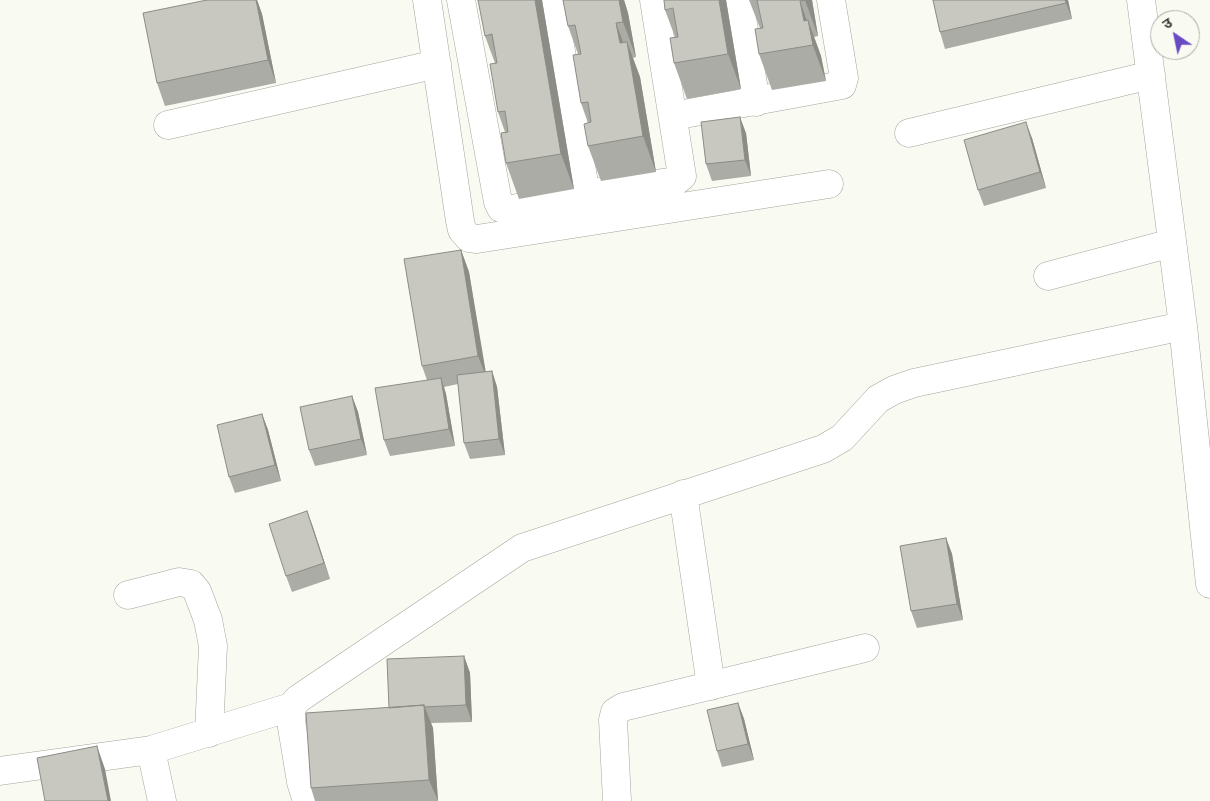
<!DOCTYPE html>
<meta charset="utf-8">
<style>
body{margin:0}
#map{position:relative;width:1210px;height:801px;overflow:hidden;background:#f9faf2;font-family:Merriweather,"Noto Sans Devanagari",serif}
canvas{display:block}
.north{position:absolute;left:1150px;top:10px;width:50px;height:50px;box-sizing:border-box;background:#f9faf2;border:1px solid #adada7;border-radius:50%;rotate:326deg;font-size:14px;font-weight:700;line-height:20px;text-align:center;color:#3a3a37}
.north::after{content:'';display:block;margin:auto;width:18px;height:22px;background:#684ac3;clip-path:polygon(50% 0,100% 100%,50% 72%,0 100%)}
</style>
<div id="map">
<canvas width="1210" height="801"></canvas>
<div class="north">उ</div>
</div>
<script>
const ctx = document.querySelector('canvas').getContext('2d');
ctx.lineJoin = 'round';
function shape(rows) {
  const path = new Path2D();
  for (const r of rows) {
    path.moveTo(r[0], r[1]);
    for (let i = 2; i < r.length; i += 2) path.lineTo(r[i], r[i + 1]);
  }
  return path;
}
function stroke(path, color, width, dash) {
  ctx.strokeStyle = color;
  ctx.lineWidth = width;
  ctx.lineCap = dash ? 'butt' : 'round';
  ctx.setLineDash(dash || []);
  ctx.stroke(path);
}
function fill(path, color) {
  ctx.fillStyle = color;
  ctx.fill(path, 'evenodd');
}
const street = shape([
 [427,0,460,221,462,230,469,238,477,239,829,184],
 [461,0,498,202,501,208,508,210,586,194,676,181,682,176,654,0],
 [552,0,586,194],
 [739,0,756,102],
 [1141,0,1183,326,1210,584],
 [673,116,842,85,844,78,831,0],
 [168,125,437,64],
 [909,133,1151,75],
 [1048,276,1172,243],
 [683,494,711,686],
 [128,595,179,582,191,584,197,591,208,620,213,646,209,733],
 [151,750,162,801],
 [0,771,151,750,291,707],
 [307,801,301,782,291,721,291,707,298,699,522,548,823,449,842,438,878,399,894,390,914,383,1183,326],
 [617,801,613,720,615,712,623,707,865,648]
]);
stroke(street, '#a4a59d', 29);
stroke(street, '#fff', 28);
fill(shape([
 [207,0,257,0,262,14,276,83,165,106,157,83],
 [542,0,574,189,519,199,506,163,505,132,498,112,495,63,485,36],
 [563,0,624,0,628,13,636,57,633,58,640,77,656,172,601,181,588,146,588,123,581,103,578,54,568,26],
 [726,0,741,89,687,99,674,63,675,37,665,10],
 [749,0,812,0,818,36,814,37,821,56,826,81,772,90,759,54,760,28],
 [933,0,1068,0,1072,19,945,49,940,32],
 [746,133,751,176,712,181,706,164],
 [1032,138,1046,188,984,206,978,190],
 [461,250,469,272,485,372,492,371,497,387,505,455,470,459,464,443,458,384,444,387,446,394,455,446,390,456,384,440,427,380,422,366],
 [352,396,358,412,367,455,315,466,309,450],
 [262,414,268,430,281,481,235,493,229,477],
 [307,511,330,579,292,592,286,576],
 [946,538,952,554,963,620,917,628,911,611],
 [464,656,470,673,472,722,431,723,433,728,438,801,315,801,311,788,389,708],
 [738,703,744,719,754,760,722,767,717,751]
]), '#acaca6');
fill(shape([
 [256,0,257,0,262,14,276,83,268,60],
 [535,0,542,0,574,189,561,154],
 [619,0,624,0,628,13,636,57,623,22],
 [719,0,726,0,741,89,728,54],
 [805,0,812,0,818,36],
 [1065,0,1068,0,1072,19,1066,3],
 [800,1,809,27,808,20,821,56,826,81,804,21],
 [616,23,629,58,620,43],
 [627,42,640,77,656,172,643,136],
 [740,117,746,133,751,176,745,160],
 [1026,122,1032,138,1046,188,1040,172],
 [461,250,469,272,487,379,478,356],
 [492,371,497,387,505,455,499,439],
 [441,378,446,394,455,446,449,429],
 [352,396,358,412,367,455,361,439],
 [262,414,268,430,281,481,275,465],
 [307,511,313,527,330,579,324,563],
 [946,538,952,554,963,620,957,604],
 [464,656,470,673,472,722,466,705],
 [738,703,744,719,754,760,748,744],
 [424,705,433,728,438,801,429,780],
 [97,746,105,769,111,801,108,801]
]), '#8c8c87');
const building = shape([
 [207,0,256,0,268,60,157,83,143,13,207,0],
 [478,0,535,0,561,154,506,163,501,133,508,132,505,111,498,112,490,64,497,63,492,34,485,36,478,0],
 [563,0,619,0,623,22,616,23,620,43,627,42,643,136,588,146,584,124,591,122,588,102,581,103,573,55,581,54,575,25,568,26,563,0],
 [664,0,719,0,728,54,674,63,670,38,678,37,673,8,665,10,664,0],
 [757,0,805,0,800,1,804,21,808,20,813,45,759,54,755,29,763,28,757,0],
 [933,0,1065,0,1066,3,940,32,933,0],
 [740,117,745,160,706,164,701,122,740,117],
 [1026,122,1040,172,978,190,964,140,1026,122],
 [461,250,478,356,422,366,404,259,461,250],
 [492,371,499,439,464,443,457,375,492,371],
 [441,378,449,429,384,440,375,388,441,378],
 [352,396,361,439,309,450,300,407,352,396],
 [262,414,275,465,229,477,217,425,262,414],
 [307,511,324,563,286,576,269,524,307,511],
 [946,538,957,604,911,611,900,546,946,538],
 [464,656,466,705,424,707,424,705,389,708,387,659,464,656],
 [738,703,748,744,717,751,707,710,738,703],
 [424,705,429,780,311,788,306,713,424,705],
 [97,746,108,801,45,801,37,758,97,746]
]);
fill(building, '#c8c8c1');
stroke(building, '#8c8c87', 1);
</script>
